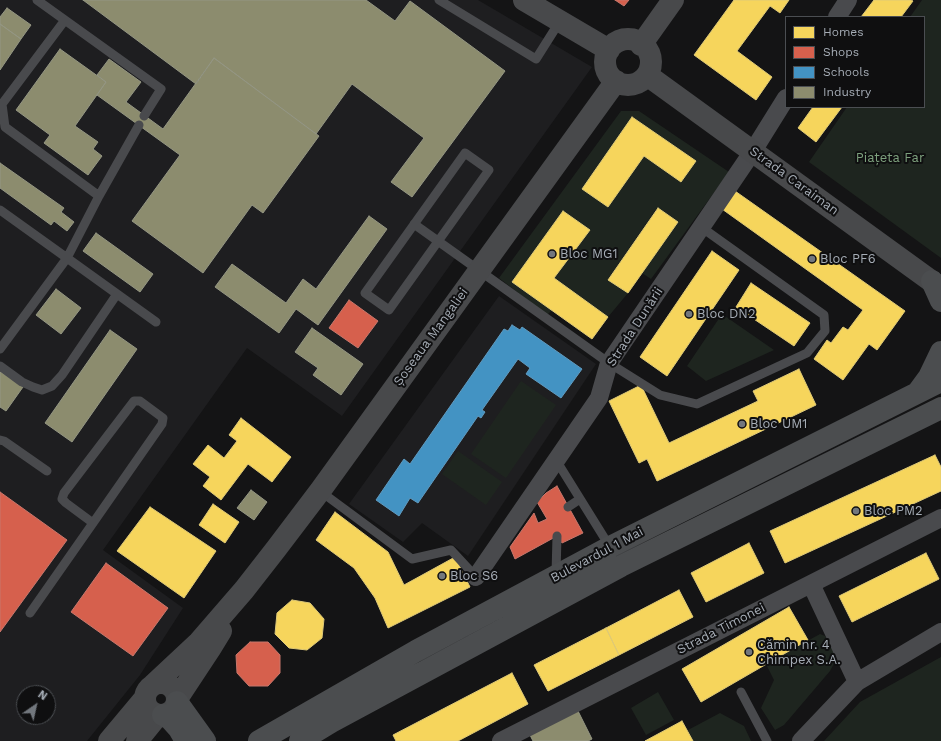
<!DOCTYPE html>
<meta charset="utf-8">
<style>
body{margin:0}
#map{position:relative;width:941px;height:741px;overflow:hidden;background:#141415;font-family:"Work Sans",sans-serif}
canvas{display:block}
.legend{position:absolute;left:785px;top:16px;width:140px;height:92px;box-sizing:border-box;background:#0f0f10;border:1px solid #4b4e52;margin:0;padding:5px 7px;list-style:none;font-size:12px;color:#a5acb5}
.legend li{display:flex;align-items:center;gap:8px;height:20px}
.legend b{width:20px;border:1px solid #4b4e52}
.north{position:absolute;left:16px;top:685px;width:40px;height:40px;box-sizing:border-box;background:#0f0f10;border:1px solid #4b4e52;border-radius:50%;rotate:34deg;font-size:11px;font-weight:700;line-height:16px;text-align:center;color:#a5acb5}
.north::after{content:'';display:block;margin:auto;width:14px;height:18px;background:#72777d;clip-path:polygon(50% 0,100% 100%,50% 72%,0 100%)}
</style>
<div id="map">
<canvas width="941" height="741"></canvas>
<ul class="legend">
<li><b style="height:11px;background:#f6d55c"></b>Homes</li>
<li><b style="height:11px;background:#d6604d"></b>Shops</li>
<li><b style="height:11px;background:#4393c3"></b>Schools</li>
<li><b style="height:11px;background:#8c8c6e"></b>Industry</li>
</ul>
<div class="north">N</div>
</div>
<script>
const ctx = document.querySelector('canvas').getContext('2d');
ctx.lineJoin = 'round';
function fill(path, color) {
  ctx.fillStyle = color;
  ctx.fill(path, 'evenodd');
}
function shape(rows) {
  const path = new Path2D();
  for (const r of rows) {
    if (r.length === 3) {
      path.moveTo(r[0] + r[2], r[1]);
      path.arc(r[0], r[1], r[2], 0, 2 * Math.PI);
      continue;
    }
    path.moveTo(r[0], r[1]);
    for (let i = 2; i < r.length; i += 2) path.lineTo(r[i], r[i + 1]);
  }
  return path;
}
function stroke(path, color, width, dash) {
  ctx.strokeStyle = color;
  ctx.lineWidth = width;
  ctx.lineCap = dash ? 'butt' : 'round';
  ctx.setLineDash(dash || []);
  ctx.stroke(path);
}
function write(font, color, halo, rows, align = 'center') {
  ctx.font = font + ' "Work Sans",sans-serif';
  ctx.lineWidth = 4;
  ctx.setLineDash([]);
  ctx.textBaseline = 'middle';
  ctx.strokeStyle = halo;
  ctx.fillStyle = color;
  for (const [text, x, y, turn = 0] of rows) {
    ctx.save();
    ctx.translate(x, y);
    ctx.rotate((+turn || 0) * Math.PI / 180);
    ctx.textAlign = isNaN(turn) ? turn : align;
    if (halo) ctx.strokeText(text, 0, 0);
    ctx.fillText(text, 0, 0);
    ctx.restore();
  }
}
fill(shape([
 [0,0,478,0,592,67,342,416,247,348,103,550,183,608,140,675,87,741,0,741],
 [24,693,48,693,48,717,24,717],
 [499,296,596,364,468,556,422,523,403,542,349,504]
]), '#1e1e20');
fill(shape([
 [922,0,941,0,941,258,809,162,847,107,924,107,924,17,910,17],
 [621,111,639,111,729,172,651,279,642,273,678,222,657,208,608,279,628,293,608,317,554,278,589,230,563,211,512,282,552,310,547,315,499,278],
 [632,117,696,161,681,182,644,156,608,207,583,189],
 [722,314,774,350,706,381,687,366],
 [521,381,556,405,506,478,471,454],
 [458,451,502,482,486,505,442,474],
 [820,634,825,636,837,658,830,671,784,725,775,730,761,708,774,680,766,664],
 [941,657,941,741,824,741,860,702],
 [658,692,674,720,646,735,631,708],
 [720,713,744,726,751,741,693,741,688,730]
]), '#1e251f');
const homes = shape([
 [734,0,789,0,780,13,770,6,737,51,772,77,756,100,694,55,734,0],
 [874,0,911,0,913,1,901,17,861,17,874,0],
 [813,107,842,107,816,142,798,128,813,107],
 [632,117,696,161,681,182,644,156,608,207,582,189,632,117],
 [735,191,905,311,877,350,869,344,843,380,814,359,827,340,831,343,843,327,848,330,863,310,722,209,735,191],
 [658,208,678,222,628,293,608,280,658,208],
 [563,211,590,230,554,278,608,317,592,339,512,282,563,211],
 [712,251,739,270,667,376,640,357,712,251],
 [751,283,810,323,794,346,736,307,751,283],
 [799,369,816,405,657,481,647,459,639,463,609,401,641,385,669,443,758,401,753,391,799,369],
 [241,418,291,457,272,482,248,464,221,500,203,486,210,477,193,464,208,445,224,458,237,441,229,435,241,418],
 [935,455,941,467,941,491,785,563,770,531,935,455],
 [213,504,239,522,225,543,199,525,213,504],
 [150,507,216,551,184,598,117,551,150,507],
 [335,512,388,552,404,585,455,557,470,587,388,628,375,598,354,568,316,540,335,512],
 [749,543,764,573,706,602,691,573,749,543],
 [926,553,939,579,852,622,839,596,926,553],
 [679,590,693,617,619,655,606,628,679,590],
 [292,600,310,603,324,619,322,638,307,650,289,648,275,634,277,613,292,600],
 [789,607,808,640,701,702,682,669,789,607],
 [606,628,619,655,548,691,534,665,606,628],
 [512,673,528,704,458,741,396,741,393,735,512,673],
 [682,721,693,741,645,741,682,721]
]);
fill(homes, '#f6d55c');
stroke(homes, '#dec977', 1);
const shops = shape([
 [615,0,629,0,624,6,615,0],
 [349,300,378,321,358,348,329,328,349,300],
 [557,486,583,533,562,543,557,536,515,559,510,547,534,513,538,523,547,519,537,502,546,493,557,486],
 [0,492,67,540,0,632,0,492],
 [106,563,168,608,133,656,71,612,106,563],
 [250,642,268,642,280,655,280,673,268,686,249,686,237,673,236,655,250,642]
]);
fill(shops, '#d6604d');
stroke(shops, '#c7776c', 1);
const schools = shape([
 [512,325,520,330,522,327,582,369,561,398,526,374,530,368,518,359,482,410,485,412,481,418,478,416,418,503,410,498,399,516,376,500,404,459,410,464,504,329,508,331,512,325]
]);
fill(schools, '#4393c3');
stroke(schools, '#609abf', 1);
const industry = shape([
 [83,0,366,0,395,21,410,1,505,71,412,197,391,182,424,138,352,84,316,134,214,58,196,84,83,0],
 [7,8,31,25,21,39,0,24,0,17,7,8],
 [0,24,21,39,0,70,0,24],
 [60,49,106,82,75,126,98,142,93,149,102,156,88,175,44,143,50,135,16,110,60,49],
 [214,58,319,136,263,213,252,205,203,273,132,221,180,155,97,95,106,82,97,75,109,59,141,82,126,102,163,129,214,58],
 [0,163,64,208,61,212,74,222,67,231,54,221,51,225,0,188,0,163],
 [369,216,387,229,318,325,296,309,279,333,215,287,232,264,286,303,303,279,316,289,369,216],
 [96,233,153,274,140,292,83,251,96,233],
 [56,289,81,308,61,334,36,315,56,289],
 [312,328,363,364,341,395,313,375,318,368,295,352,312,328],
 [110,330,137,349,72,442,45,423,110,330],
 [0,372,1,372,23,387,6,411,0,407,0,372],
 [251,490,267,502,254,520,237,508,251,490],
 [578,711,592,739,588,741,533,741,530,735,578,711]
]);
fill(industry, '#8c8c6e');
stroke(industry, '#949683', 1);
stroke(shape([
 [37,0,161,89,144,116],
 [439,0,536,59,560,21],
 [65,20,2,104,5,127,99,196],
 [465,153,489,170,389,310,365,293,465,153],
 [0,210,67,258,99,196,139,125],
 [414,224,609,363,660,395,697,404,807,353,825,331,824,315,701,227],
 [0,349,67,258,156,322],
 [0,366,22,382,33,387,42,390,52,386,62,375,117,294],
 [0,440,4,441,47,471],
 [556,460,610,547],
 [320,491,412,559,451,550,476,577],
 [568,507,580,499],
 [556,574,557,536],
 [30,613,93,523,162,424,163,418,140,401,134,401,64,493,62,499,66,503,93,523],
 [741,692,767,741]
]), '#494a4d', 9);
stroke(shape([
 [837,17,848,0],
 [476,577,599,398,609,363,753,151,786,98],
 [811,584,857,682],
 [501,741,941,518],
 [801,741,857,682,941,632]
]), '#494a4d', 18);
stroke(shape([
 [524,0,609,50],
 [628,62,23],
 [641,45,673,0],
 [647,75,941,288],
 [161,699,16],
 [153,685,199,642,244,590,276,549,320,491,616,81],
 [177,699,210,649,221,631],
 [109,741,145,698],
 [137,741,158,715]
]), '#48494b', 22);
stroke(shape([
 [932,281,941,301],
 [918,392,929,377,941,352],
 [177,702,205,741],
 [163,715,170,719,179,729,186,741],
 [259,741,416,651,610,547,941,381],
 [300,741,331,722,621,566,941,408]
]), '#4b4d4f', 22);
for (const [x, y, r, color] of [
 [552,254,4,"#72777d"],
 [812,259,4,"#72777d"],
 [689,314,4,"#72777d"],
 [742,424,4,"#72777d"],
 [856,511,4,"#72777d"],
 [442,576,4,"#72777d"],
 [749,652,4,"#72777d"]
]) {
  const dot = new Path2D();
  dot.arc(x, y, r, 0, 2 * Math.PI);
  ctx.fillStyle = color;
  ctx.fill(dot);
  stroke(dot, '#0f0f10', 1.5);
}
write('13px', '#7da07d', '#0f0f10', [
 ["Piațeta Far",890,158]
]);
write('13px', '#a5acb5', '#0f0f10', [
 ["Strada Caraiman",794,181,36],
 ["Strada Dunării",635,327,-57],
 ["Șoseaua Mangaliei",431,337,-54],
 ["Bulevardul 1 Mai",597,555,-28],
 ["Strada Timonei",721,629,-27]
]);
write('13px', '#a5acb5', '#0f0f10', [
 ["Bloc MG1",560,254],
 ["Bloc PF6",820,259],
 ["Bloc DN2",697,314],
 ["Bloc UM1",750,424],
 ["Bloc PM2",864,511],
 ["Bloc S6",450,576],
 ["Cămin nr. 4",757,645],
 ["Chimpex S.A.",757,660]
], 'left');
</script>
